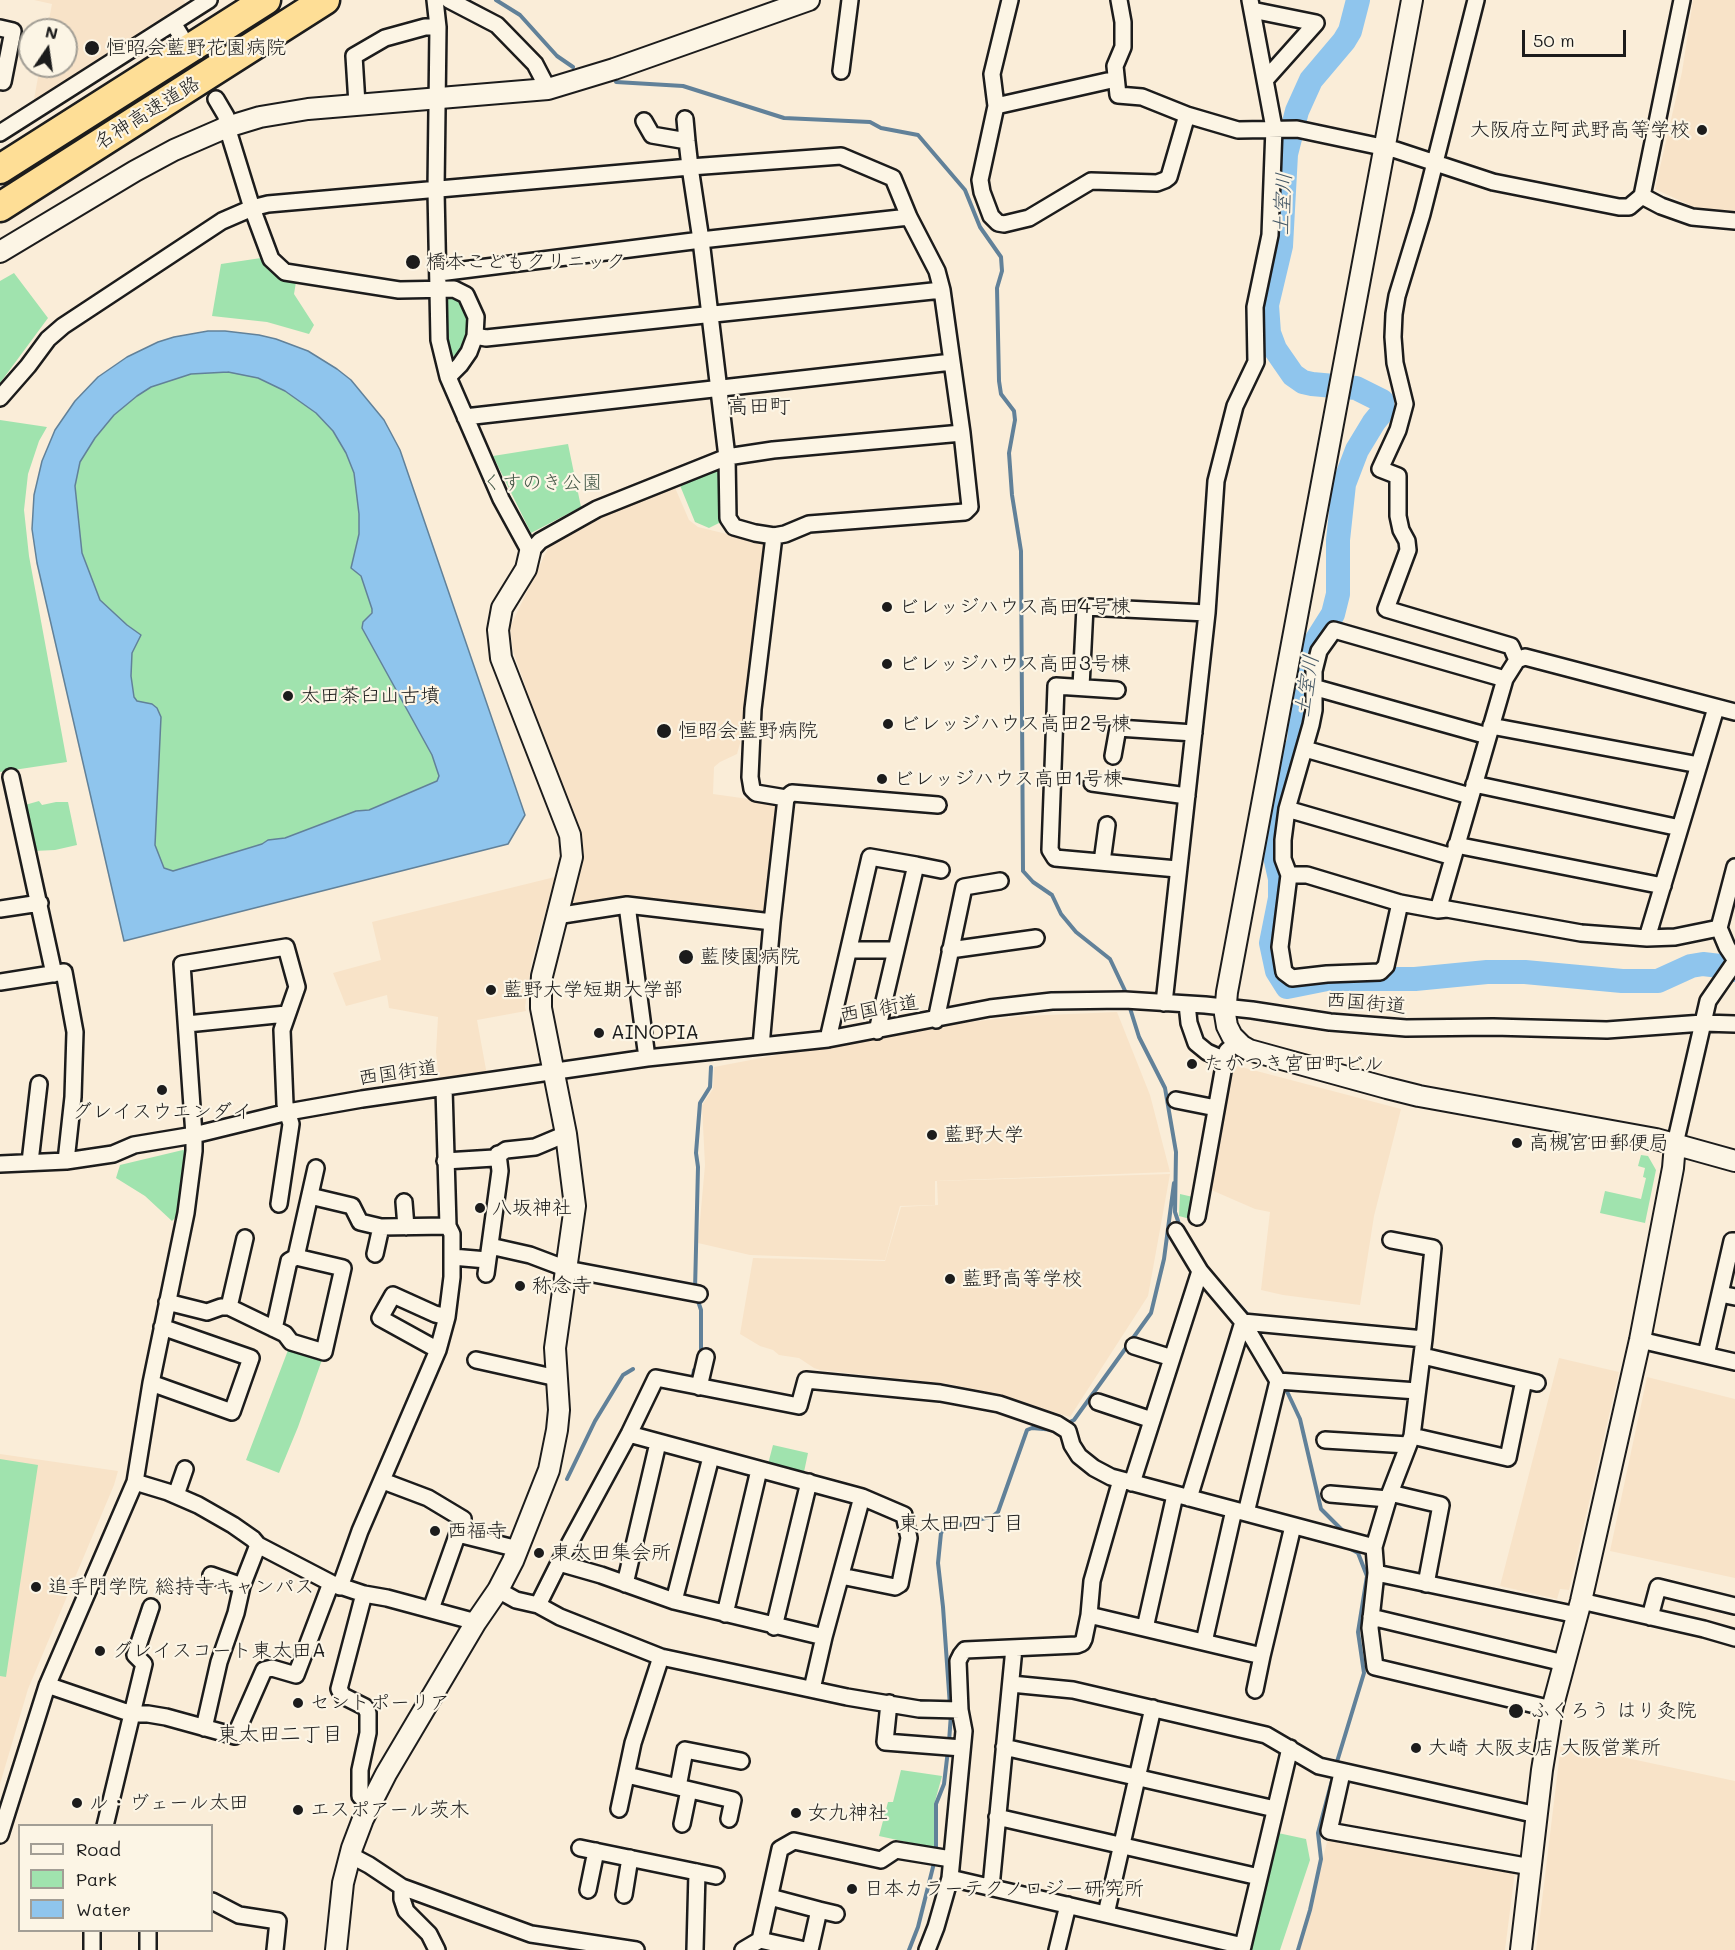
<!DOCTYPE html>
<meta charset="utf-8">
<style>
body{margin:0}
#map{position:relative;width:1735px;height:1950px;overflow:hidden;background:#faedd8;font-family:Mali,sans-serif}
canvas{display:block}
.legend{position:absolute;left:18px;top:1824px;width:195px;height:108px;box-sizing:border-box;background:#fcf5e5;border:2px solid #a29e95;margin:0;padding:8px 10px;list-style:none;font-size:18px;color:#1c1c1c}
.legend li{display:flex;align-items:center;gap:12px;height:30px}
.legend b{width:30px;border:2px solid #a29e95}
.north{position:absolute;left:18px;top:18px;width:60px;height:60px;box-sizing:border-box;background:#fcf5e5;border:2px solid #a29e95;border-radius:50%;rotate:13deg;font-size:16px;font-weight:700;line-height:24px;text-align:center;color:#1c1c1c}
.north::after{content:'';display:block;margin:auto;width:21px;height:27px;background:#1c1c1c;clip-path:polygon(50% 0,100% 100%,50% 72%,0 100%)}
.scale{position:absolute;left:1522px;top:30px;width:104px;height:27px;box-sizing:border-box;border:3px solid #1c1c1c;border-top:0;padding-left:8px;font-size:18px;line-height:21px;white-space:nowrap;color:#1c1c1c;-webkit-text-stroke:4px #fcf5e5;paint-order:stroke}
</style>
<div id="map">
<canvas width="1735" height="1950"></canvas>
<ul class="legend">
<li><b style="height:8px;background:#fcf5e5"></b>Road</li>
<li><b style="height:16px;background:#a0e3ae"></b>Park</li>
<li><b style="height:16px;background:#8fc5ed"></b>Water</li>
</ul>
<div class="north">N</div>
<div class="scale">50 m</div>
</div>
<script>
const ctx = document.querySelector('canvas').getContext('2d');
ctx.lineJoin = 'round';
function fill(path, color) {
  ctx.fillStyle = color;
  ctx.fill(path, 'evenodd');
}
function shape(rows) {
  const path = new Path2D();
  for (const r of rows) {
    path.moveTo(r[0], r[1]);
    for (let i = 2; i < r.length; i += 2) path.lineTo(r[i], r[i + 1]);
  }
  return path;
}
function stroke(path, color, width, dash) {
  ctx.strokeStyle = color;
  ctx.lineWidth = width;
  ctx.lineCap = dash ? 'butt' : 'round';
  ctx.setLineDash(dash || []);
  ctx.stroke(path);
}
function write(font, color, halo, rows, align = 'center') {
  ctx.font = font + ' Mali,"Klee One",sans-serif';
  ctx.lineWidth = 4.5;
  ctx.setLineDash([]);
  ctx.textBaseline = 'middle';
  ctx.strokeStyle = halo;
  ctx.fillStyle = color;
  for (const [text, x, y, turn = 0] of rows) {
    ctx.save();
    ctx.translate(x, y);
    ctx.rotate((+turn || 0) * Math.PI / 180);
    ctx.textAlign = isNaN(turn) ? turn : align;
    if (halo) ctx.strokeText(text, 0, 0);
    ctx.fillText(text, 0, 0);
    ctx.restore();
  }
}
fill(shape([
 [34,0,183,0,186,3,33,105,40,66,66,66,66,30,47,30,52,4],
 [1693,0,1735,0,1735,215,1694,207,1655,189,1682,72],
 [673,483,689,520,698,527,768,544,751,644,750,686,743,733,737,754,720,762,714,767,713,794,777,803,765,914,605,900,569,906,584,853,513,651,510,627,551,542],
 [555,877,532,960,525,1007,526,1011,477,1020,487,1075,439,1081,436,1052,438,1017,389,1008,387,995,346,1006,333,973,381,960,372,922],
 [1117,1012,1150,1095,1170,1172,935,1181,935,1205,900,1206,885,1260,750,1255,698,1243,705,1165,702,1105,713,1089,714,1067,924,1027,1023,1016],
 [1230,1064,1401,1109,1374,1216,1360,1305,1283,1295,1261,1290,1270,1212,1255,1209,1209,1189],
 [1170,1174,1148,1296,1070,1417,1001,1396,949,1384,820,1370,814,1368,799,1358,779,1355,773,1350,760,1346,740,1334,753,1258,885,1261,901,1207,938,1205,937,1181],
 [1559,1358,1619,1372,1569,1590,1560,1589,1557,1599,1500,1586],
 [1647,1377,1735,1399,1735,1578,1610,1551],
 [0,1454,118,1471,114,1485,28,1689,0,1784],
 [1561,1744,1735,1781,1735,1950,1536,1950],
 [1329,1835,1515,1871,1505,1950,1298,1950]
]), '#f8e3c8');
fill(shape([
 [261,258,277,276,296,282,294,294,314,325,309,334,267,322,212,316,221,264],
 [14,273,48,318,0,383,0,281],
 [443,295,459,296,471,322,465,350,450,358,444,339],
 [228,372,258,378,285,391,316,413,333,431,346,453,354,473,359,514,359,534,351,568,361,576,372,609,372,612,363,622,362,628,432,755,439,776,437,781,369,810,356,811,285,838,268,840,262,844,173,871,164,868,155,845,160,717,152,704,136,701,134,697,131,676,132,653,141,635,127,625,100,600,82,553,75,486,80,462,95,438,114,415,137,396,151,387,191,374],
 [0,420,47,427,39,441,28,474,24,510,29,556,67,762,0,772],
 [568,444,581,507,531,533,493,456],
 [722,466,721,522,709,528,695,522,679,483],
 [39,801,42,805,56,802,68,802,77,845,55,850,34,851,24,809,25,805],
 [187,1149,178,1215,172,1221,145,1196,116,1178,120,1165],
 [1641,1155,1648,1156,1656,1170,1645,1223,1600,1213,1605,1191,1641,1199,1646,1178,1643,1177,1645,1168,1638,1166],
 [1180,1194,1193,1197,1190,1219,1179,1216],
 [290,1345,323,1357,298,1427,279,1473,246,1460],
 [773,1445,808,1453,804,1472,768,1464],
 [0,1459,38,1465,6,1677,0,1676],
 [901,1770,942,1776,934,1805,934,1848,879,1836,888,1802,893,1802],
 [1278,1833,1306,1839,1310,1860,1280,1950,1247,1950]
]), '#a0e3ae');
const water = shape([
 [208,331,225,331,259,335,276,339,308,351,337,369,351,380,384,420,400,450,525,815,508,844,124,941,37,563,32,529,34,495,42,461,55,430,75,401,98,377,127,357,158,342,174,337,208,331],
 [228,372,258,378,285,391,316,413,333,431,346,453,354,473,359,514,359,534,351,568,361,576,372,609,372,613,363,622,362,628,432,755,439,776,437,781,369,810,356,811,285,838,268,840,262,844,173,871,164,868,155,845,161,717,157,708,152,704,137,701,134,697,131,676,132,653,141,635,127,625,100,600,82,553,75,486,80,462,95,438,114,415,137,396,151,387,191,374,228,372]
]);
fill(water, '#8fc5ed');
stroke(water, '#618199', 1.5);
stroke(shape([
 [496,0,520,15,557,56,573,67],
 [616,82,683,86,784,118,870,122,881,128,918,135,965,190,980,227,1001,257,1002,271,997,288,999,381,1001,394,1014,411,1015,420,1009,453,1012,495,1021,551,1023,871,1033,882,1052,895,1061,914,1076,932,1110,959,1128,997],
 [1129,1005,1139,1037,1165,1088,1176,1152,1175,1212,1180,1227],
 [1202,1261,1220,1284],
 [695,1290,698,1167,696,1153,700,1103,710,1087,711,1067],
 [1229,1294,1250,1317],
 [697,1298,701,1310,701,1355],
 [1257,1329,1270,1354],
 [692,1381,694,1370,698,1368],
 [1284,1385,1300,1419,1321,1509,1345,1533],
 [1064,1425,1074,1420,1151,1313,1164,1259,1174,1183],
 [567,1479,595,1421,623,1375,633,1369],
 [950,1706,943,1607,938,1563,941,1533,944,1529,993,1516,998,1512,1027,1430,1032,1428,1055,1430],
 [949,1742,951,1714],
 [1336,1765,1364,1673,1358,1632,1367,1576,1358,1553,1349,1548,1349,1545],
 [936,1851,936,1804,944,1784,948,1750],
 [909,1950,918,1927,935,1859],
 [1298,1950,1310,1910,1321,1859,1318,1833,1334,1773]
]), '#618199', 4);
stroke(shape([
 [1358,0,1350,31,1344,41,1311,80,1297,111,1286,154,1281,246,1267,305,1269,333,1275,349,1293,375,1303,382,1312,384,1356,388,1382,401,1383,411,1374,422,1357,450,1344,484,1338,540,1338,594,1333,614,1309,652,1304,679,1299,741,1284,782,1275,827,1274,852,1280,879,1280,898,1271,943,1277,971,1287,987,1327,979,1415,979,1487,972,1525,972,1622,981,1658,981,1691,966,1703,964,1720,966,1735,970]
]), '#8fc5ed', 24);
const minor = shape([
 [435,0,438,27,436,190,439,340,448,377,501,499,530,552,540,541,597,509,727,457,773,450,962,433],
 [449,0,497,25,535,64,548,89],
 [1010,0,992,74,996,106,980,180,982,192,991,216,998,223,1004,224,1029,218,1091,181,1157,183,1165,180,1169,177,1187,115,1238,130,1297,129,1396,150,1493,182,1619,207,1629,207,1642,196,1682,0],
 [1119,0,1123,22,1123,47,1115,66,1118,95,1142,97,1187,115],
 [1476,0,1422,214,1397,296,1394,314,1393,337,1395,363,1405,404,1398,430,1380,469,1398,476,1398,516,1401,530,1407,541,1408,550,1386,609,1511,646,1517,660],
 [1252,10,1316,23,1266,79],
 [173,23,181,36],
 [0,28,13,31,3,82],
 [841,71,850,0],
 [216,99,226,116,227,127,252,208,271,259,285,272,399,290,454,289,466,295,476,317,475,336,469,352,460,365,448,377],
 [357,104,354,56,385,38,425,27,438,27],
 [996,106,1107,81],
 [644,121,652,135,687,141],
 [0,133,209,0],
 [1642,196,1661,206,1692,217,1735,221],
 [439,273,701,240,909,217],
 [475,336,486,338,942,290],
 [0,398,28,366,48,339,63,326,222,221,252,208,268,204,690,167,841,156,893,178,909,217,937,271,942,290,962,433,970,507,965,512,809,524,785,534,774,536,755,533,734,527,728,518,727,457,701,240,690,167,687,141,685,119],
 [465,417,952,362],
 [774,536,753,709,750,777,752,789,756,793,786,798],
 [1505,679,1334,630,1319,651,1314,671,1314,710,1311,725,1287,809,1283,840,1283,859,1289,875,1307,875,1400,903,1438,910,1447,909,1581,933,1647,938,1675,937,1719,928],
 [1081,687,1085,607,1207,613],
 [1313,687,1488,736],
 [1117,690,1056,686,1050,850,1055,858,1177,869],
 [1491,726,1699,765],
 [1305,749,1470,796],
 [1113,756,1118,728,1194,733],
 [11,777,54,974],
 [1092,783,1187,796],
 [1474,784,1680,828],
 [1287,809,1453,857],
 [1456,845,1663,886],
 [1102,862,1107,825],
 [1735,867,1719,928,1727,947,1735,959],
 [1289,875,1280,947,1284,972,1292,978,1327,974,1380,972,1386,966,1400,903],
 [627,905,647,1058],
 [0,909,40,903],
 [1438,910,1505,679,1517,660,1525,657,1735,712],
 [556,916,627,905,772,922],
 [1647,938,1716,708],
 [850,950,896,950],
 [950,950,1036,938],
 [0,982,64,972,75,1032,73,1097,66,1161],
 [1164,1003,1207,613,1216,481,1235,406,1256,362,1255,307,1270,235,1274,128,1250,0],
 [1187,1004,1189,1023,1196,1043,1207,1052,1225,1060],
 [936,1020,964,887,1000,881],
 [187,1024,286,1014],
 [877,1031,916,865,941,870],
 [828,1039,870,857,916,865],
 [761,1046,772,922,786,798,792,793,938,805],
 [1176,1100,1216,1108],
 [1675,1144,1708,1001,1735,962],
 [445,1161,494,1158,506,1150,535,1147,566,1134],
 [30,1162,39,1084],
 [0,1164,66,1161,113,1154,134,1145,194,1135,288,1112,362,1099,647,1058,828,1039,990,1008,1052,1001,1125,1000,1205,1005,1252,1010,1330,1022,1406,1028,1493,1027,1607,1030,1703,1023,1735,1024],
 [310,1196,352,1206,360,1222,381,1227,448,1226],
 [404,1202,406,1227],
 [1197,1217,1225,1060,1227,1051,1237,1042],
 [1176,1231,1200,1271],
 [1391,1240,1433,1248,1424,1339],
 [490,1246,530,1255,567,1269,699,1294],
 [375,1254,381,1227],
 [452,1257,487,1260],
 [486,1274,500,1171,498,1154],
 [1720,1294,1735,1297],
 [167,1302,207,1312,221,1307,229,1307,285,1334,291,1342,324,1352,343,1268,296,1257],
 [229,1307,245,1238],
 [274,1329,289,1261,296,1257,316,1168],
 [1640,1340,1735,1362],
 [1134,1346,1172,1358],
 [438,1350,380,1318,393,1295,435,1314,447,1317],
 [1706,1355,1732,1241,1735,1241],
 [1423,1356,1537,1383],
 [476,1360,557,1378],
 [1278,1381,1417,1391],
 [151,1383,232,1412,251,1358,162,1327],
 [699,1387,706,1357],
 [1098,1402,1152,1420],
 [629,1434,862,1497,904,1515,909,1538,900,1584,895,1587,841,1576],
 [1412,1436,1508,1458,1524,1380],
 [1325,1440,1408,1445],
 [383,1481,428,1498,463,1519,431,1609],
 [135,1482,168,1492,198,1505,233,1525,253,1539,258,1545,331,1583,364,1594,387,1598,476,1622],
 [1132,1483,1200,1271,1243,1322,1278,1381,1246,1513],
 [1390,1493,1441,1505,1426,1584],
 [1330,1494,1388,1499],
 [176,1495,185,1469],
 [1189,1498,1243,1322,1424,1339,1412,1436,1390,1493,1374,1547,1376,1573,1370,1628,1375,1667,1552,1709],
 [458,1534,518,1549],
 [559,1563,629,1434,656,1378,799,1406,806,1380,940,1393,999,1404,1057,1424,1068,1431,1072,1445,1079,1456,1094,1468,1111,1477,1374,1547],
 [1376,1573,1577,1615],
 [211,1575,242,1586],
 [625,1584,658,1443],
 [340,1587,360,1531,438,1350,447,1317,452,1277,452,1234,448,1226,444,1088],
 [498,1590,516,1600,538,1605,560,1617,661,1657,847,1697,919,1709,960,1710],
 [364,1594,339,1689,343,1696,365,1707,368,1713,368,1733,360,1770,360,1796,369,1805],
 [674,1601,711,1457],
 [1581,1601,1704,1629,1735,1638],
 [538,1605,559,1563,601,1575,674,1601,824,1637],
 [725,1614,759,1470],
 [1089,1615,1262,1656,1293,1526],
 [1371,1617,1564,1663],
 [1650,1617,1658,1587,1735,1606],
 [774,1627,809,1482],
 [1145,1628,1175,1495],
 [1204,1642,1234,1510],
 [1011,1684,1073,1690,1266,1735,1319,1766,1537,1815],
 [47,1686,53,1687,132,1714,148,1714,166,1717,235,1736,264,1670,272,1668,296,1675,331,1583],
 [812,1689,824,1637,862,1497],
 [1255,1690,1262,1656],
 [889,1703,885,1742,962,1748],
 [204,1728,219,1662,236,1613,242,1586,258,1545],
 [1004,1747,1275,1809],
 [1342,1773,1329,1831,1531,1867],
 [627,1775,733,1800,729,1819],
 [678,1787,685,1750,741,1761],
 [619,1809,633,1743,661,1657],
 [997,1817,1259,1877],
 [682,1824,689,1790],
 [105,1826,144,1664,135,1655,151,1607],
 [0,1835,47,1686,135,1482,151,1383,186,1213,194,1151,194,1135,182,964,286,947,297,987,282,1030,285,1104,291,1124,279,1204],
 [580,1848,716,1876],
 [350,1855,369,1865,402,1887,531,1934,636,1950],
 [950,1878,1243,1946],
 [402,1887,402,1899,406,1911,429,1934,437,1950],
 [991,1887,1014,1648],
 [588,1890,596,1851],
 [624,1895,630,1858],
 [770,1897,819,1910,810,1950],
 [212,1901,239,1915,278,1921,275,1950],
 [819,1910,836,1914],
 [1106,1914,1153,1708],
 [92,1950,92,1930],
 [148,1950,148,1930],
 [695,1950,697,1872],
 [743,1950,760,1940],
 [805,1950,760,1940,780,1849,794,1841,881,1860,896,1850,951,1859],
 [927,1950,936,1927,950,1878,964,1731,960,1710,958,1661,961,1655,965,1650,1077,1645,1082,1643,1084,1639,1089,1615,1092,1581,1121,1480],
 [1057,1950,1068,1905],
 [1242,1950,1290,1748]
]);
const tertiary = shape([
 [1412,0,1227,992,1225,1014,1227,1026,1232,1036,1242,1046,1249,1050,1387,1088,1419,1096,1656,1139,1735,1161],
 [0,252,135,171,174,150,227,127,260,117,308,109,548,89,614,69,809,0],
 [336,1950,343,1883,352,1848,363,1819,386,1774,476,1622,498,1590,513,1561,549,1470,557,1430,559,1410,555,1348,575,1206,566,1134,541,1008,541,991,542,976,572,857,570,835,501,658,498,630,502,608,526,569,530,552],
 [1521,1950,1542,1770,1552,1709,1581,1601,1640,1340,1673,1168,1675,1144]
]);
const motorway = shape([
 [0,169,266,0],
 [0,207,325,0]
]);
stroke(minor, '#1c1c1c', 20);
stroke(tertiary, '#1c1c1c', 24);
stroke(motorway, '#1c1c1c', 33);
stroke(minor, '#fcf5e5', 15);
stroke(tertiary, '#fcf5e5', 20);
stroke(motorway, '#fede96', 28);
for (const [x, y, r, color] of [
 [92,48,8,"#1c1c1c"],
 [1702,130,6,"#1c1c1c"],
 [413,262,8,"#1c1c1c"],
 [887,607,6,"#1c1c1c"],
 [887,664,6,"#1c1c1c"],
 [288,696,6,"#1c1c1c"],
 [888,724,6,"#1c1c1c"],
 [664,731,8,"#1c1c1c"],
 [882,779,6,"#1c1c1c"],
 [686,957,8,"#1c1c1c"],
 [491,990,6,"#1c1c1c"],
 [599,1033,6,"#1c1c1c"],
 [1192,1064,6,"#1c1c1c"],
 [162,1090,6,"#1c1c1c"],
 [932,1135,6,"#1c1c1c"],
 [1517,1143,6,"#1c1c1c"],
 [480,1208,6,"#1c1c1c"],
 [950,1279,6,"#1c1c1c"],
 [520,1286,6,"#1c1c1c"],
 [435,1531,6,"#1c1c1c"],
 [539,1553,6,"#1c1c1c"],
 [36,1587,6,"#1c1c1c"],
 [100,1651,6,"#1c1c1c"],
 [298,1703,6,"#1c1c1c"],
 [1516,1711,8,"#1c1c1c"],
 [1416,1748,6,"#1c1c1c"],
 [77,1803,6,"#1c1c1c"],
 [298,1810,6,"#1c1c1c"],
 [796,1813,6,"#1c1c1c"],
 [852,1889,6,"#1c1c1c"]
]) {
  const dot = new Path2D();
  dot.arc(x, y, r, 0, 2 * Math.PI);
  ctx.fillStyle = color;
  ctx.fill(dot);
  stroke(dot, '#fcf5e5', 2);
}
write('20px', '#1c1c1c', '#fcf5e5', [
 ["恒昭会藍野花園病院",106,48],
 ["大阪府立阿武野高等学校",1690,130,"right"],
 ["橋本こどもクリニック",426,262],
 ["ビレッジハウス高田4号棟",899,607],
 ["ビレッジハウス高田3号棟",899,664],
 ["太田茶臼山古墳",300,696],
 ["ビレッジハウス高田2号棟",900,724],
 ["恒昭会藍野病院",678,731],
 ["ビレッジハウス高田1号棟",894,779],
 ["藍陵園病院",700,957],
 ["藍野大学短期大学部",503,990],
 ["AINOPIA",611,1033],
 ["たかつき宮田町ビル",1204,1064],
 ["グレイスウエンダイ",162,1112,"center"],
 ["藍野大学",944,1135],
 ["高槻宮田郵便局",1529,1143],
 ["八坂神社",492,1208],
 ["藍野高等学校",962,1279],
 ["称念寺",532,1286],
 ["西福寺",447,1531],
 ["東太田集会所",551,1553],
 ["追手門学院 総持寺キャンパス",48,1587],
 ["グレイスコート東太田A",112,1651],
 ["セントポーリア",310,1703],
 ["ふくろう はり灸院",1530,1711],
 ["大崎 大阪支店 大阪営業所",1428,1748],
 ["ル・ヴェール太田",89,1803],
 ["エスポアール茨木",310,1810],
 ["女九神社",808,1813],
 ["日本カラーテクノロジー研究所",864,1889]
], 'left');
write('20px', '#1c1c1c', '#fcf5e5', [
 ["名神高速道路",147,113,-32],
 ["西国街道",1366,1003,5],
 ["西国街道",879,1009,-10],
 ["西国街道",398,1073,-8]
]);
write('20px', '#445848', '#fcf5e5', [
 ["くすのき公園",542,483]
]);
write('italic 21px', '#445765', '#fcf5e5', [
 ["土室川",1283,204,-87],
 ["土室川",1307,686,-81]
]);
write('21px', '#1c1c1c', '#fcf5e5', [
 ["高田町",759,407],
 ["東太田四丁目",961,1524],
 ["東太田二丁目",280,1735]
]);
</script>
